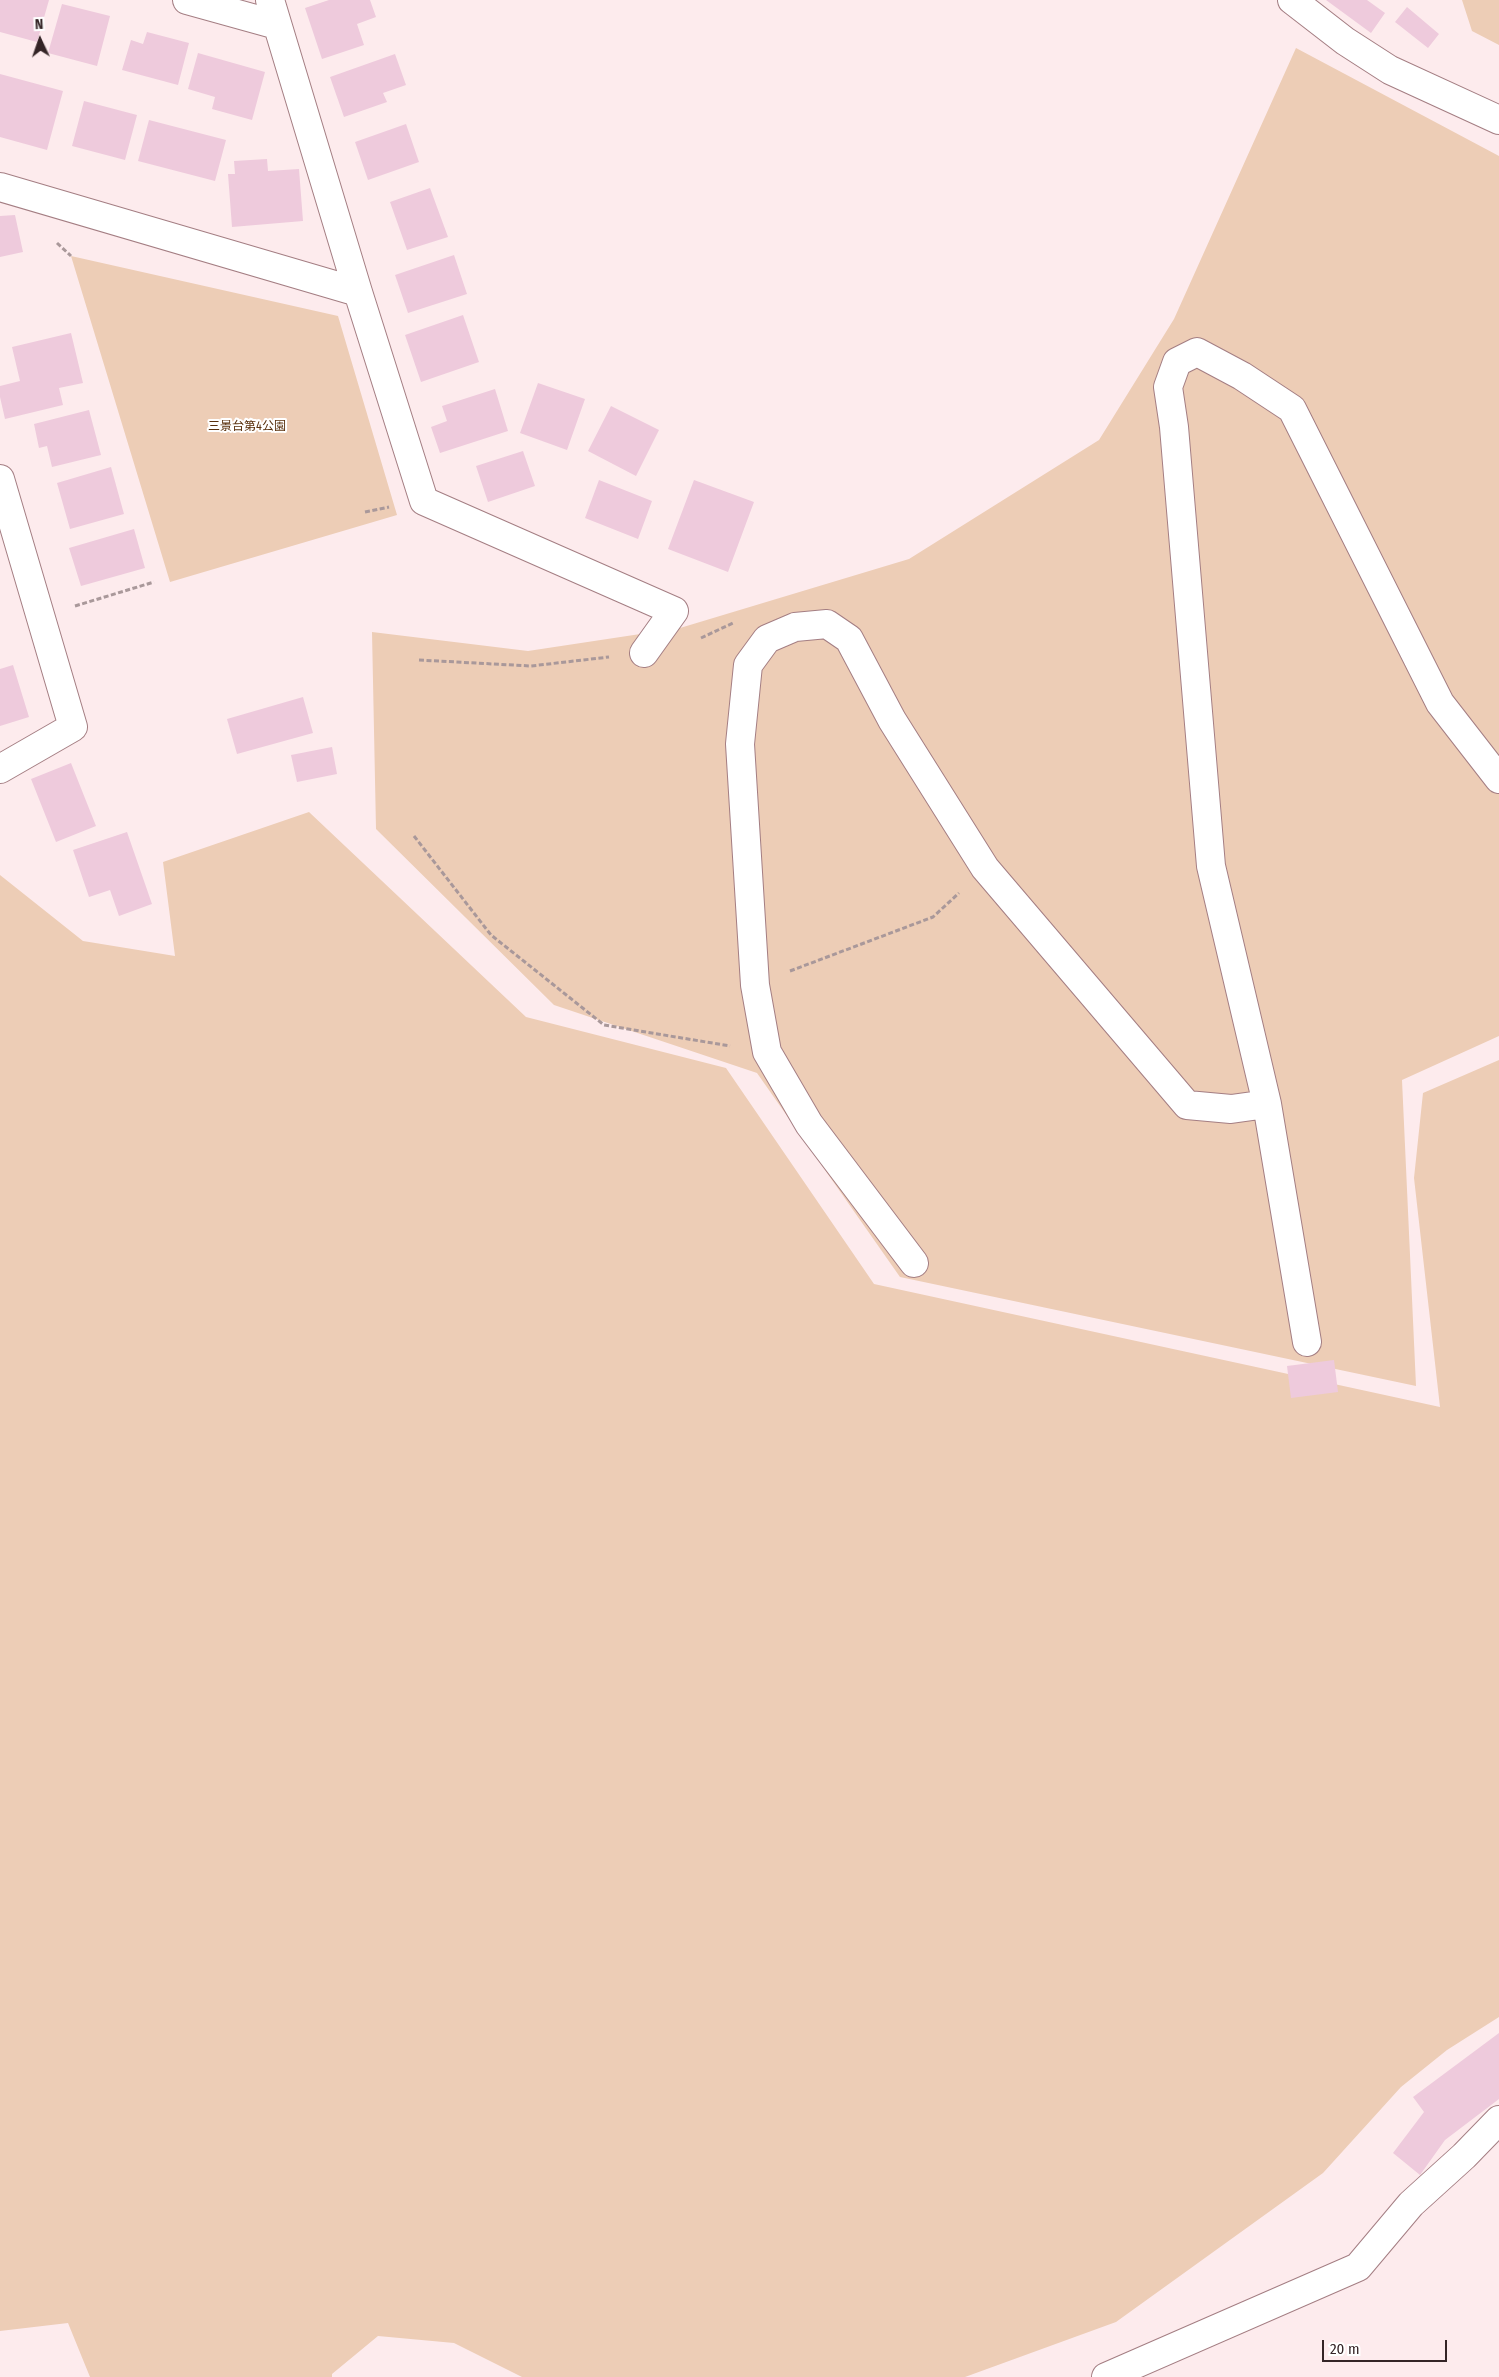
<!DOCTYPE html>
<meta charset="utf-8">
<style>
body{margin:0}
#map{position:relative;width:1499px;height:2377px;overflow:hidden;background:#fdebed;font-family:"Fira Sans Condensed",sans-serif}
canvas{display:block}
.north{position:absolute;left:15px;top:15px;width:50px;height:50px;-webkit-text-stroke:4px #fff;paint-order:stroke;rotate:357deg;font-size:14px;font-weight:700;line-height:20px;text-align:center;color:#342426}
.north::after{content:'';display:block;margin:auto;width:18px;height:22px;background:#342426;clip-path:polygon(50% 0,100% 100%,50% 72%,0 100%)}
.scale{position:absolute;left:1322px;top:2340px;width:125px;height:22px;box-sizing:border-box;border:2px solid #342426;border-top:0;padding-left:6px;font-size:15px;line-height:18px;white-space:nowrap;color:#342426;-webkit-text-stroke:4px #fff;paint-order:stroke}
</style>
<div id="map">
<canvas width="1499" height="2377"></canvas>
<div class="north">N</div>
<div class="scale">20 m</div>
</div>
<script>
const ctx = document.querySelector('canvas').getContext('2d');
ctx.lineJoin = 'round';
function fill(path, color) {
  ctx.fillStyle = color;
  ctx.fill(path, 'evenodd');
}
function shape(rows) {
  const path = new Path2D();
  for (const r of rows) {
    path.moveTo(r[0], r[1]);
    for (let i = 2; i < r.length; i += 2) path.lineTo(r[i], r[i + 1]);
  }
  return path;
}
function stroke(path, color, width, dash) {
  ctx.strokeStyle = color;
  ctx.lineWidth = width;
  ctx.lineCap = dash ? 'butt' : 'round';
  ctx.setLineDash(dash || []);
  ctx.stroke(path);
}
function write(font, color, halo, rows, align = 'center') {
  ctx.font = font + ' "Fira Sans Condensed","Noto Sans JP",sans-serif';
  ctx.lineWidth = 4;
  ctx.setLineDash([]);
  ctx.textBaseline = 'middle';
  ctx.strokeStyle = halo;
  ctx.fillStyle = color;
  for (const [text, x, y, turn = 0] of rows) {
    ctx.save();
    ctx.translate(x, y);
    ctx.rotate((+turn || 0) * Math.PI / 180);
    ctx.textAlign = isNaN(turn) ? turn : align;
    if (halo) ctx.strokeText(text, 0, 0);
    ctx.fillText(text, 0, 0);
    ctx.restore();
  }
}
fill(shape([
 [1462,0,1499,0,1499,45,1472,31],
 [1296,48,1499,156,1499,1036,1402,1080,1416,1386,900,1277,757,1073,554,1005,376,829,372,632,528,651,680,628,909,559,1099,440,1174,319],
 [71,256,338,316,397,515,170,582],
 [309,812,526,1017,726,1068,874,1284,1440,1407,1414,1178,1423,1093,1499,1060,1499,2017,1447,2050,1401,2087,1323,2173,1116,2322,965,2377,522,2377,454,2343,378,2336,332,2374,332,2377,90,2377,68,2323,0,2331,0,875,83,941,175,956,163,862]
]), '#edcdb6');
fill(shape([
 [0,0,49,0,37,42,0,32],
 [329,0,370,0,376,17,357,24,364,45,322,59,305,8],
 [1326,0,1367,0,1385,13,1371,33],
 [62,4,110,16,97,66,48,53],
 [1407,7,1439,34,1428,48,1395,22],
 [147,32,189,43,178,85,122,70,131,40,143,44],
 [198,53,265,72,252,120,212,109,215,97,188,89],
 [395,54,406,85,383,93,387,102,344,117,330,77],
 [0,74,63,91,47,150,0,137],
 [84,101,137,115,125,160,72,146],
 [149,120,226,140,215,181,138,161],
 [406,124,419,162,368,180,355,142],
 [267,159,268,171,299,169,303,221,232,227,228,174,235,174,234,161],
 [430,188,448,237,407,250,390,202],
 [15,215,23,252,0,257,0,216],
 [454,255,467,294,408,313,395,275],
 [463,315,479,362,421,382,405,335],
 [71,333,83,383,59,388,63,405,5,419,0,397,0,386,20,381,12,347],
 [538,383,585,399,567,450,520,433],
 [495,389,508,431,440,453,431,427,447,421,442,406],
 [611,406,659,430,636,476,588,451],
 [89,410,101,455,52,467,47,446,39,448,34,424],
 [523,451,535,486,488,502,476,466],
 [111,467,124,514,70,529,57,483],
 [599,480,652,501,638,539,585,518],
 [694,480,754,502,728,572,668,549],
 [134,529,145,568,81,586,69,548],
 [13,665,29,717,0,726,0,669],
 [303,697,313,733,237,754,227,719],
 [332,747,337,774,297,782,291,755],
 [71,763,96,826,56,842,31,779],
 [127,832,152,904,119,916,110,890,89,897,73,850],
 [1334,1360,1338,1392,1291,1398,1287,1366],
 [1499,2033,1499,2099,1445,2140,1420,2175,1393,2153,1424,2112,1413,2097]
]), '#eecadc');
const street = shape([
 [187,0,277,25],
 [270,0,358,292,424,501,674,611,644,653],
 [1292,0,1345,41,1390,70,1499,120],
 [0,187,358,292],
 [0,479,73,727,0,769],
 [914,1263,809,1124,767,1052,755,985,740,744,748,665,767,639,795,627,827,624,849,639,892,720,985,868,1187,1105,1231,1109,1267,1104],
 [1307,1342,1267,1104,1211,866,1174,427,1168,387,1177,362,1197,352,1242,376,1292,409,1440,703,1499,779],
 [1106,2377,1358,2267,1411,2204,1464,2156,1499,2120]
]);
stroke(street, '#a47e83', 30);
stroke(shape([
 [57,243,71,256],
 [365,512,389,507],
 [75,606,154,582],
 [701,638,733,623],
 [419,660,531,666,609,657],
 [414,836,491,935,604,1025,730,1046],
 [790,971,933,917,959,893]
]), '#a9989a', 3, [5, 2.5]);
stroke(street, '#fff', 28);
write('12px', '#59300d', '#fff', [
 ["三景台第4公園",247,427]
]);
</script>
